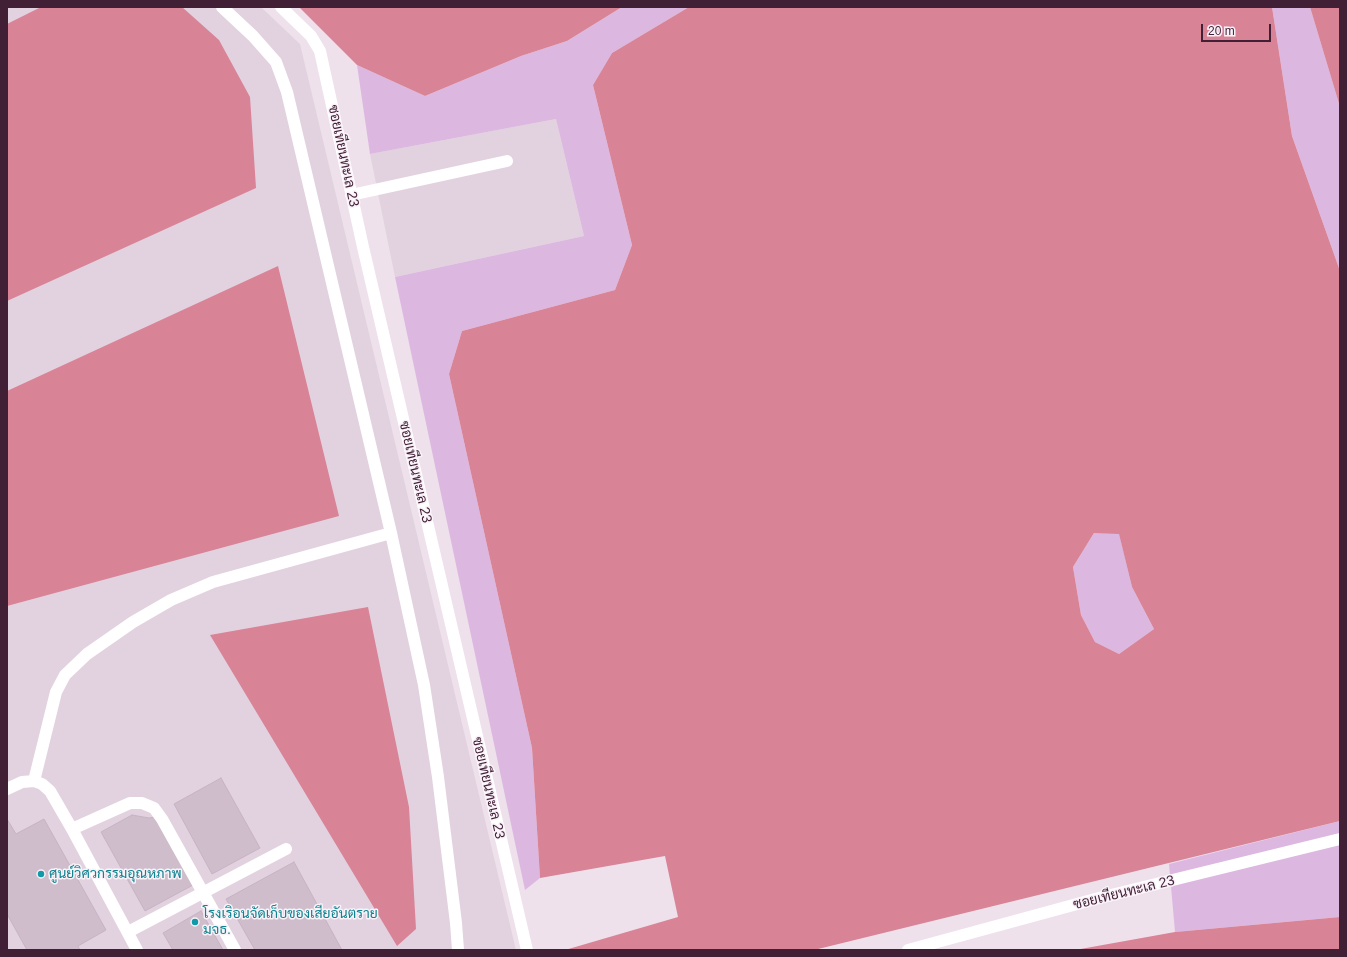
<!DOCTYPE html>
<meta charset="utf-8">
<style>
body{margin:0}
#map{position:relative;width:1347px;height:957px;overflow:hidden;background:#eee1eb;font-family:Arial,sans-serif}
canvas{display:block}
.frame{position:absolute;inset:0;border:8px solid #411f35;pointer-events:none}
.scale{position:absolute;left:1201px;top:24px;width:70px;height:18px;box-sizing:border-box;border:2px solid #411f35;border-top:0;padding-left:5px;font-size:12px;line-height:14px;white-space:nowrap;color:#411f35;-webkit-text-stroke:3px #f9f2f9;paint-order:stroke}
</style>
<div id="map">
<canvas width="1347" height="957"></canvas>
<div class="frame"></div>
<div class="scale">20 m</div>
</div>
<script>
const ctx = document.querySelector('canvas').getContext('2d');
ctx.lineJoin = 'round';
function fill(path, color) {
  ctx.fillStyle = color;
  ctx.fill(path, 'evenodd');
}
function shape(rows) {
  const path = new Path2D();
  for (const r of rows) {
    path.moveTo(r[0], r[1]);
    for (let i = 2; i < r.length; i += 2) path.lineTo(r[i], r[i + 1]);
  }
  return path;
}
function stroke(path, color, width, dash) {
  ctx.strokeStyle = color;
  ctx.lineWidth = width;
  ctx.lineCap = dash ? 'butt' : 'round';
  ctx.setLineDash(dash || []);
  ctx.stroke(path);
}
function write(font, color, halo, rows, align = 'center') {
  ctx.font = font + ' Arial,Sarabun,sans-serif';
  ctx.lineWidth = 3;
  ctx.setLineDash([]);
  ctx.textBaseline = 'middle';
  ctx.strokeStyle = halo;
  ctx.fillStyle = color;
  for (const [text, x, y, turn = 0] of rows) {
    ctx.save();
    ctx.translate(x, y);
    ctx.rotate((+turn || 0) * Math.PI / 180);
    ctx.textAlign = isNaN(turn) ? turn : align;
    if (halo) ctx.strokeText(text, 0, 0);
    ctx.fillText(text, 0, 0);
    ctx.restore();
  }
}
fill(shape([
 [7,7,261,7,300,44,516,950,7,950],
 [556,119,584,236,395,277,370,154]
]), '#e2d2df');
fill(shape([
 [622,7,689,7,612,53,593,85,632,245,615,290,462,331,449,374,532,748,540,878,525,890,395,277,584,236,556,119,370,154,357,65,425,96,521,56,567,41],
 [1272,7,1310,7,1340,107,1340,271,1292,136],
 [1094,533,1119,533,1132,587,1154,629,1119,654,1095,642,1081,615,1073,567],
 [1340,821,1340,917,1175,932,1169,864]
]), '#dcb8e1');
fill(shape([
 [41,7,182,7,219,40,250,97,256,188,7,301,7,24],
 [299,7,622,7,567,41,521,56,425,96,357,65],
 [689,7,1272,7,1292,136,1340,271,1340,821,814,950,565,950,678,917,665,856,540,878,532,748,449,374,462,331,615,290,632,245,593,85,612,53],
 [1094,533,1119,534,1132,587,1154,629,1119,654,1095,642,1081,615,1073,567],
 [1310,7,1340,7,1340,107],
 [278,266,339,516,7,606,7,391],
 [368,607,409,807,416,929,397,946,210,635],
 [1340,917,1340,950,1075,950,1175,932]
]), '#d98397');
const building = shape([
 [221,778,260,848,212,874,174,804,221,778],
 [132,815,149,818,155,817,193,885,145,911,101,832,132,815],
 [7,819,16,834,44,819,106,930,78,946,80,950,27,950,7,914,7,819],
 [294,862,342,950,255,950,226,899,294,862],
 [201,911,223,950,173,950,163,933,201,911]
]);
fill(building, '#cfbdcb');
stroke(building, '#c8b3c4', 1);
stroke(shape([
 [222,7,253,36,276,62,287,92,391,533,424,685,438,777,456,923,458,950],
 [281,7,311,36,320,51,363,247,527,950],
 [351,195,507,161],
 [34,781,42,784,50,791,72,829,137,950],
 [7,789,22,782,34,781,56,692,65,675,87,654,133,622,171,600,213,582,391,533],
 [72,829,130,803,142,803,154,808,162,819,235,950],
 [128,932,286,849],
 [908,950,1099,898,1340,839]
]), '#fff', 12);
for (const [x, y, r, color] of [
 [41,874,4,"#0f9aa8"],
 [195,922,4,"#0f9aa8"]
]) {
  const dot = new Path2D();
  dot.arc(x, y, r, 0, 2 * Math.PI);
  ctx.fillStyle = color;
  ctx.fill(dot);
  stroke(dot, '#f9f2f9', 1.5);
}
write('14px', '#411f35', '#f9f2f9', [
 ["ซอยเทียนทะเล 23",343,156,78],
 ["ซอยเทียนทะเล 23",415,472,77],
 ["ซอยเทียนทะเล 23",488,788,77],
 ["ซอยเทียนทะเล 23",1124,893,-14]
]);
write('14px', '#0d838f', '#f9f2f9', [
 ["ศูนย์วิศวกรรมอุณหภาพ",49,874],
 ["โรงเริอนจัดเก็บของเสียอันตราย",203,914],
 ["มจธ.",203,930]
], 'left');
</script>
